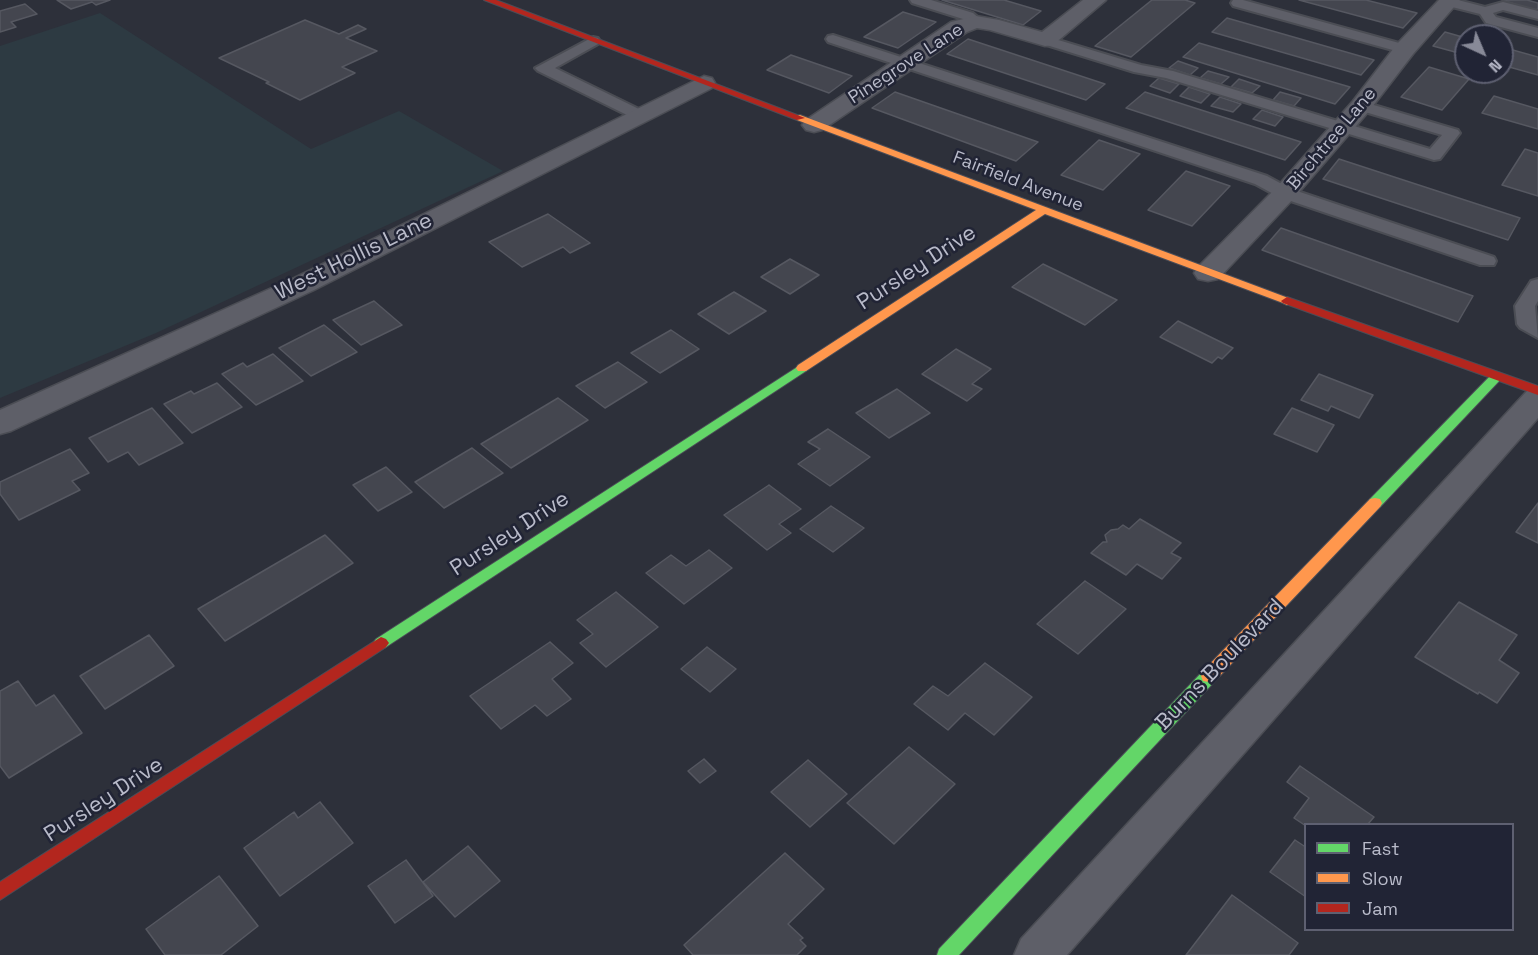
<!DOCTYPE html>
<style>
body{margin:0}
#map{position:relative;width:1538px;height:955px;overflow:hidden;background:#2d303a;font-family:"Space Grotesk",sans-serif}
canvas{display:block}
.legend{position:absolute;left:1304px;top:823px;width:210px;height:108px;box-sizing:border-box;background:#212435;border:2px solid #5e6071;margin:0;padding:8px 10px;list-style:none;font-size:18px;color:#b9bbca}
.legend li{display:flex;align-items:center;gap:12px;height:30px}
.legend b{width:30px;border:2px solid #5e6071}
.north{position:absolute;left:1454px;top:24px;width:60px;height:60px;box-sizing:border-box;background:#212435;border:2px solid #5e6071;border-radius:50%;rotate:136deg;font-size:16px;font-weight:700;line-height:24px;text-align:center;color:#b9bbca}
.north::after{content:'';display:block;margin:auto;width:21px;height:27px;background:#888a98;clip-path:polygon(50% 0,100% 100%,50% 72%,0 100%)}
</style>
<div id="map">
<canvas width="1538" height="955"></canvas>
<ul class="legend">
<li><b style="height:8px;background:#63d668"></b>Fast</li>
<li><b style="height:8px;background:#ff974d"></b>Slow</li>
<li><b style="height:8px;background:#b3261e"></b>Jam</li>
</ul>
<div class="north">N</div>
</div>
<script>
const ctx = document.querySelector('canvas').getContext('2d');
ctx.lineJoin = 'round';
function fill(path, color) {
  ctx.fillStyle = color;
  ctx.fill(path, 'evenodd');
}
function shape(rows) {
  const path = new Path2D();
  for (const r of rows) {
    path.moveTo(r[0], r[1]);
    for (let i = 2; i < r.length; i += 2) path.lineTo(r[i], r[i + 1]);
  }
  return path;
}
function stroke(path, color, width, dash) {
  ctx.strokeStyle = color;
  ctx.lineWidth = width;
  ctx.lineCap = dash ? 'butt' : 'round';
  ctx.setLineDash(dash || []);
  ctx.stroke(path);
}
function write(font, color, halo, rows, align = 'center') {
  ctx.font = font + ' "Space Grotesk",sans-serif';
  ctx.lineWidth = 5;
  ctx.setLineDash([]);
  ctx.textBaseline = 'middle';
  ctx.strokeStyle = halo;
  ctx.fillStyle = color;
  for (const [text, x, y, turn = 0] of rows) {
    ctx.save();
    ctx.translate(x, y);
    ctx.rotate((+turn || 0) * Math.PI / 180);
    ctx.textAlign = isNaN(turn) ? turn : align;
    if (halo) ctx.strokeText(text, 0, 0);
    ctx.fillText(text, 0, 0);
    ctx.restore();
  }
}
fill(shape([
 [100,13,311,149,399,111,503,171,156,333,0,398,0,46]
]), '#2d3a42');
const building = shape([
 [57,0,110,0,96,5,92,2,71,9,57,0],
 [942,0,1004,0,1041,11,1023,25,942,0],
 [1152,0,1185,0,1195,3,1131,57,1095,46,1152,0],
 [1299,0,1366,0,1417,13,1403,28,1299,0],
 [1502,0,1527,0,1538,3,1538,8,1536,11,1502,0],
 [25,4,37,14,11,22,16,27,0,32,0,11,25,4],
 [903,12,936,22,898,48,864,37,903,12],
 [1227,18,1374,60,1361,75,1212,32,1227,18],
 [305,20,339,34,358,25,366,29,346,38,377,51,342,67,355,73,300,100,266,83,269,82,219,58,305,20],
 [1445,32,1466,38,1466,55,1433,46,1445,32],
 [968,39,1105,84,1086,100,947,54,968,39],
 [1199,43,1350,87,1335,104,1183,57,1199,43],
 [1502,47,1538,57,1538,75,1502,65,1502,47],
 [791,55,852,76,829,93,767,70,791,55],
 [1178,61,1198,68,1190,75,1169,68,1178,61],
 [1429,67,1469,79,1442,110,1401,97,1429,67],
 [1208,71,1229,77,1221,84,1200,78,1208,71],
 [1159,78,1179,84,1170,93,1150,86,1159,78],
 [1239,79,1260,86,1252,93,1231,87,1239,79],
 [1189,87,1210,94,1201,103,1180,96,1189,87],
 [895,92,1038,142,1016,161,872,108,895,92],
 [1145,92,1301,142,1285,160,1126,108,1145,92],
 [1280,92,1301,98,1294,106,1273,100,1280,92],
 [1494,96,1538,109,1538,129,1482,113,1494,96],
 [1220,97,1241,104,1233,112,1211,106,1220,97],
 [1262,110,1283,117,1275,126,1253,119,1262,110],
 [1099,140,1140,154,1103,190,1061,175,1099,140],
 [1525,149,1538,153,1538,196,1502,185,1525,149],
 [1339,159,1520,218,1508,240,1323,179,1339,159],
 [1186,171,1230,186,1192,226,1148,210,1186,171],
 [548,214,590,243,570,253,563,247,522,267,489,242,548,214],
 [1281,228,1473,296,1458,322,1262,250,1281,228],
 [790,259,819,275,790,294,761,277,790,259],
 [1043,264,1117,300,1085,325,1012,287,1043,264],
 [734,292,766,311,729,334,698,314,734,292],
 [374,301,402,325,361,345,333,320,374,301],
 [1178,321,1233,348,1222,359,1218,357,1212,363,1160,337,1178,321],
 [324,325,357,352,311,376,279,348,324,325],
 [671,330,699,349,660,373,631,353,671,330],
 [956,349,991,369,972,384,982,389,967,401,922,374,956,349],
 [273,354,303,381,256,405,222,374,243,363,247,367,273,354],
 [618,362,647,382,605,408,576,386,618,362],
 [1319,374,1373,395,1359,418,1331,406,1328,411,1301,400,1319,374],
 [217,383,242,407,192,433,164,404,191,391,194,394,217,383],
 [897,389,930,413,889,438,856,413,897,389],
 [558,398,588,420,511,468,481,444,558,398],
 [152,408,183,443,139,465,128,452,108,462,89,438,152,408],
 [1292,408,1334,425,1317,452,1274,434,1292,408],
 [828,429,870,457,830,486,798,464,820,449,808,442,828,429],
 [472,448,503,473,444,508,415,482,472,448],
 [70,449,89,473,72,481,80,490,19,520,0,494,0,482,70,449],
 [386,467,412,492,378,511,353,485,386,467],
 [769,485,801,509,779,524,791,533,767,550,724,515,769,485],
 [1538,503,1538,543,1516,532,1538,503],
 [831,506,864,528,833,552,800,529,831,506],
 [1140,519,1181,543,1171,553,1181,558,1162,579,1137,564,1126,575,1091,553,1103,542,1107,542,1105,535,1111,530,1118,529,1123,525,1129,529,1140,519],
 [325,535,353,563,225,641,198,609,325,535],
 [709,550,732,568,684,604,646,573,671,555,686,566,709,550],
 [1085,581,1126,609,1078,654,1037,624,1085,581],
 [616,592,658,627,606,667,580,643,593,634,577,620,616,592],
 [1459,602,1517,635,1499,660,1519,673,1497,703,1479,692,1478,694,1415,657,1459,602],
 [149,635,174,666,105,709,80,676,149,635],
 [550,642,573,663,552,679,571,699,547,716,535,705,501,729,470,696,550,642],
 [707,647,736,669,710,692,681,669,707,647],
 [985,663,1032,697,994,735,965,713,948,730,914,704,933,686,948,696,985,663],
 [18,681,36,706,54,695,82,733,9,778,0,766,0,691,18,681],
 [909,747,955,784,894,844,847,803,909,747],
 [704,759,716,771,700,783,688,771,704,759],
 [808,760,847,794,810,827,771,792,808,760],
 [1300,766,1374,817,1368,824,1306,826,1294,818,1309,798,1287,782,1300,766],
 [320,802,353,843,280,896,244,848,294,812,298,818,320,802],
 [1295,840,1304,846,1306,844,1306,897,1270,872,1295,840],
 [468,846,500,881,455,917,423,882,468,846],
 [785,853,824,889,788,924,803,938,800,940,806,946,797,955,693,955,684,945,785,853],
 [406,860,433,896,395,923,368,886,406,860],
 [219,876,258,926,221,955,165,955,146,929,219,876],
 [1232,895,1298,943,1289,955,1186,955,1232,895]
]);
fill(building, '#44464f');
stroke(building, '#565861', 1.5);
const lane = shape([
 [910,0,931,0,973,13,983,22,976,26,971,25,963,19,912,3,910,0],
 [1233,0,1243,0,1410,46,1412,49,1405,53,1400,52,1233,6,1231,3,1233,0],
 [1443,0,1458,0,1485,7,1503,2,1538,11,1538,19,1503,10,1493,13,1496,17,1538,28,1538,37,1486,23,1480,14,1444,5,1443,0],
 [833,35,1267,176,1291,189,1494,257,1496,261,1494,265,1480,265,1279,197,1255,184,828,42,826,39,828,36,833,35],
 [1045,36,1141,65,1173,71,1430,149,1442,135,1355,109,1353,106,1355,103,1367,103,1458,130,1460,133,1440,159,1434,160,1166,78,1134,72,1040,43,1038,40,1045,36],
 [593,37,598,38,600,41,598,44,555,68,645,112,647,115,645,118,633,118,538,71,535,68,593,37],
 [1538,279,1538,301,1535,306,1538,338,1520,328,1517,324,1515,306,1531,281,1538,279]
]);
const street = shape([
 [1083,0,1106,0,1053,45,1045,46,990,30,977,28,967,32,822,130,814,132,806,130,802,125,806,120,951,22,976,16,999,20,1042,32,1083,0],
 [1439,0,1460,0,1413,54,1369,111,1294,198,1218,279,1208,281,1198,279,1194,273,1198,267,1276,188,1353,101,1397,44,1439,0],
 [704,76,712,78,715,83,712,88,314,290,11,431,0,434,0,410,294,278,704,76],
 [1538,388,1538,418,1067,955,1014,955,1021,939,1527,391,1538,388]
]);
const fast = shape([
 [802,364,808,368,806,371,386,647,381,649,376,647,373,643,376,639,802,364],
 [1497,372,1503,376,1501,379,1380,507,1370,507,1368,503,1370,499,1493,373,1497,372],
 [1209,670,1215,671,1217,676,1215,681,959,955,937,955,939,949,1203,671,1209,670]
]);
const slow = shape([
 [800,115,1291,299,1293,301,1287,305,1283,303,1045,214,806,371,798,371,796,368,798,365,1036,210,797,120,797,116,800,115],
 [1375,498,1380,499,1382,503,1380,507,1215,681,1209,682,1203,681,1201,676,1203,671,1370,499,1375,498]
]);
const jam = shape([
 [484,0,496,0,805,118,797,120,484,0],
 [1287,297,1538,386,1538,395,1283,303,1281,301,1287,297],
 [381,637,386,639,389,643,386,647,0,900,0,882,381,637]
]);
stroke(lane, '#4b4d54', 4);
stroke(street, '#4b4d54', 3);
stroke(fast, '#4b4d57', 2);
stroke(slow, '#4b4d57', 2);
stroke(jam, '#4b4d57', 2);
fill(lane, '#5e5f68');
fill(street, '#5e5f68');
fill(fast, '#63d668');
fill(slow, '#ff974d');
fill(jam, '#b3261e');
write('18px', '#b9bbca', '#212435', [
 ["Pinegrove Lane",906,64,-33],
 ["Birchtree Lane",1332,139,-50],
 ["Fairfield Avenue",1018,182,21]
]);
write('22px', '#b9bbca', '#212435', [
 ["West Hollis Lane",354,257,-26],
 ["Pursley Drive",917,268,-33],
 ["Pursley Drive",510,534,-33],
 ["Burns Boulevard",1220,665,-46],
 ["Pursley Drive",104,800,-33]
]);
</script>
